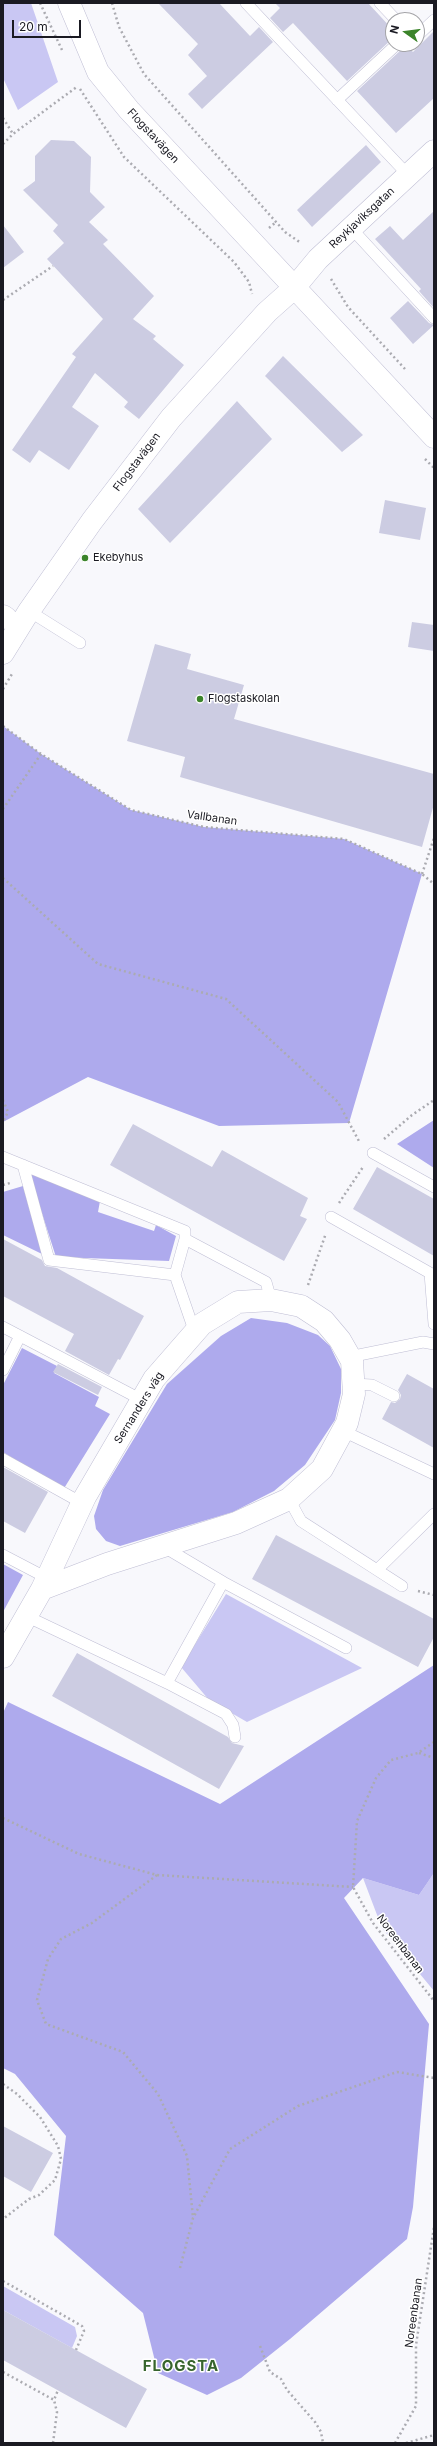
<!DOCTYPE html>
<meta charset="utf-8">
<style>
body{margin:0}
#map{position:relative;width:437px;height:2446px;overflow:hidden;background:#f8f8fc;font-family:Inter,sans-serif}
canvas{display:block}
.frame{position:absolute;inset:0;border:4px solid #1a1a22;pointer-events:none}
.north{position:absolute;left:385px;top:12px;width:40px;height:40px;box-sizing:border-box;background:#fff;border:1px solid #a3a3a7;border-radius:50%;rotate:284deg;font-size:11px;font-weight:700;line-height:16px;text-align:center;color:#1a1a22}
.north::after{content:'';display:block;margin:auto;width:14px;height:18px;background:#3b842a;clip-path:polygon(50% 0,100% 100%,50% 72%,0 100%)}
.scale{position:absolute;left:12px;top:20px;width:69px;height:18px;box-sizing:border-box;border:2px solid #1a1a22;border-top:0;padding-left:5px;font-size:12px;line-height:14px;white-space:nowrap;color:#1a1a22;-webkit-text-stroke:3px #fff;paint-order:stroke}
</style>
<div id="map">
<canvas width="437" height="2446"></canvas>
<div class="frame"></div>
<div class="north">N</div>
<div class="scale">20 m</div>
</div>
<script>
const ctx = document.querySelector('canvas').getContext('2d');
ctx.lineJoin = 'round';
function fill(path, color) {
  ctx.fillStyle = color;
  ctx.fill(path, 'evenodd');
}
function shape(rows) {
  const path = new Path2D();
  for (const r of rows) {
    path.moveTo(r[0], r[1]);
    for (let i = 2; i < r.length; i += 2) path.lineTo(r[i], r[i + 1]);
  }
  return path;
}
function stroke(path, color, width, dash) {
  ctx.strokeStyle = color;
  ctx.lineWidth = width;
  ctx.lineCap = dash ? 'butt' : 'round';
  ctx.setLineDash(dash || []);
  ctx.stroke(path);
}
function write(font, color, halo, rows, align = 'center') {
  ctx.font = font + ' Inter,sans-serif';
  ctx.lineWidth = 3;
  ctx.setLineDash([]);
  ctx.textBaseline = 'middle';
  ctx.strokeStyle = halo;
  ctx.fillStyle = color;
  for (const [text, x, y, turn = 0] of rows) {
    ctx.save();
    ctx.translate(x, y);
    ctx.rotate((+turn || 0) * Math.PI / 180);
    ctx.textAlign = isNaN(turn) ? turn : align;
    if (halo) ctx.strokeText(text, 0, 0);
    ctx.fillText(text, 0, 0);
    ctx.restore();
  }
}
fill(shape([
 [3,3,31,3,58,82,18,110,3,78],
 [226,1594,362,1668,247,1722,209,1700,181,1667],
 [434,1873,434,1991,382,1928,363,1878,419,1895],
 [3,2286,75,2327,77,2336,72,2348,3,2310]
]), '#c9c7f3');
fill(shape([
 [3,726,41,754,131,810,204,827,344,839,422,874,349,1123,219,1126,88,1077,3,1122],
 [434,1120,434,1168,397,1144],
 [28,1170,100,1201,98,1212,154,1231,156,1225,176,1236,169,1261,56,1257],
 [23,1186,42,1254,3,1235,3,1192],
 [251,1318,287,1323,318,1335,330,1346,341,1369,341,1393,335,1420,305,1465,274,1491,233,1512,120,1546,106,1541,96,1529,94,1516,103,1490,167,1384,221,1336],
 [22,1348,57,1366,54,1373,99,1397,95,1406,110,1414,63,1490,3,1452,3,1385],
 [3,1564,23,1575,3,1612],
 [434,1665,434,1873,419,1895,363,1878,344,1898,429,2024,413,2207,407,2239,290,2339,241,2378,207,2395,158,2373,143,2313,54,2235,66,2136,15,2074,3,2068,3,1713,8,1702,220,1804]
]), '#aeaaed');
fill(shape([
 [158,3,219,3,250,36,259,27,273,42,202,109,188,94,207,76,188,55,198,44],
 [275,3,368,3,393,30,393,38,347,81,293,23,283,32,270,18,280,8],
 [434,31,434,98,396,133,357,91,402,49,404,44,413,52],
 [51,140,74,141,91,157,90,192,105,207,89,222,108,240,103,244,154,296,133,319,156,336,153,339,184,365,139,419,124,407,128,402,95,373,72,407,99,426,69,470,39,450,30,463,12,450,76,357,72,354,103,319,47,259,64,243,53,231,58,225,23,190,35,181,35,156],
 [366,145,381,162,312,227,297,210],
 [434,211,434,308,419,291,421,289,375,239,390,226,403,240],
 [3,225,24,252,3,268],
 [408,301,429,323,434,325,413,344,390,318],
 [283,356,363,435,342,452,265,376],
 [237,401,272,439,170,543,138,509],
 [385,500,426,508,420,540,379,533],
 [412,622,434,625,434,651,408,647],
 [155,644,191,654,187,669,244,685,234,719,434,774,434,804,422,847,180,777,185,757,127,741],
 [133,1124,212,1167,222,1150,308,1198,300,1216,307,1219,284,1261,110,1165],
 [377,1167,434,1199,434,1256,353,1209],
 [3,1239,42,1260,45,1266,57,1268,144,1316,120,1360,118,1359,109,1375,65,1351,74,1334,3,1296],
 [58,1364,102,1387,98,1395,53,1372],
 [407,1374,434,1389,434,1448,382,1419,391,1402,395,1403,400,1399,401,1395,398,1390],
 [3,1467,48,1492,25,1533,3,1521],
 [276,1535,434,1619,434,1637,418,1667,252,1579],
 [77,1653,228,1737,232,1743,244,1746,219,1789,52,1696],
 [3,2126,53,2153,31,2192,3,2176],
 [3,2310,147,2389,126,2428,3,2360]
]), '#cccce2');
const lane = shape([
 [246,3,408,175],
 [380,3,396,20],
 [417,36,434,20],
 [337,100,397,44],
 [352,229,434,318],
 [29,611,80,643],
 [373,1153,434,1187],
 [3,1157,185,1231,185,1239,266,1282,271,1300],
 [23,1165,49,1260,175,1275],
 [331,1217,430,1273,434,1324],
 [185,1239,175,1275,195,1333],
 [3,1327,142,1400],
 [349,1357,423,1342,434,1344],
 [3,1370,20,1336],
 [353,1384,372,1385,394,1396],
 [343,1431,434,1474],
 [3,1459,82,1503],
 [289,1499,301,1521,402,1586],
 [3,1555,47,1578],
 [377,1570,434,1514],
 [223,1582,346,1648],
 [26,1616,167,1683,223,1582,164,1547],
 [167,1683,226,1714,233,1725,235,1737]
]);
const street = shape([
 [69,3,98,72,129,110,434,437],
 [3,616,6,618],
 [3,653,29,611,92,521,171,418,267,312,294,288,318,259,434,151],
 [3,1657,42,1589,85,1497,154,1379,202,1324,238,1302,271,1300,301,1306,324,1321,340,1340,352,1361,354,1394,347,1423,322,1469,289,1499,236,1523,107,1564,42,1589]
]);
stroke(lane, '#bfbed4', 12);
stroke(street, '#bfbed4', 23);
stroke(shape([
 [40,3,62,50],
 [112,3,119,27,144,74,285,232,301,243],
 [80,89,124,157,234,262,249,282,252,294],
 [3,118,13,134],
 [3,144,13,134,78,86],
 [269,228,276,222],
 [331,279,348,307,405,369],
 [3,300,53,266],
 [425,459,434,468],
 [3,689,12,674],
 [3,726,41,754,131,810,204,827,344,839,422,874,434,884],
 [3,809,41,754],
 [422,874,434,838],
 [3,878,98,964,226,999,338,1102,360,1143],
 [3,1100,8,1112,3,1122],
 [384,1139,412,1115,434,1100],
 [3,1185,10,1183],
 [339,1203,363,1167],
 [308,1285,326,1233],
 [418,1591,434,1595],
 [434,1742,418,1753,391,1760,376,1778,357,1821,353,1887,373,1923,434,2001],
 [419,1753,434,1758],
 [3,1818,79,1854,157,1875,353,1887],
 [157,1875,92,1923,61,1939,48,1959,37,2000,46,2024,123,2052,158,2094,187,2156,193,2218],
 [3,2084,17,2094,40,2117,58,2146,61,2159,55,2180,39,2195,29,2199,3,2219],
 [180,2268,193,2218,230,2149,298,2106,397,2072,434,2078],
 [3,2281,82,2326,84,2331,76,2350],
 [260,2346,270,2372,281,2379,287,2390,315,2422,321,2432,323,2443],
 [3,2372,54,2400,58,2390],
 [53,2443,57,2412,54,2400],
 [395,2443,416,2406,416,2345,434,2227],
 [406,2443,434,2435]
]), '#ababb1', 2.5, [2, 3]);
stroke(lane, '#fff', 11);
stroke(street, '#fff', 22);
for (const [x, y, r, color] of [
 [85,558,4,"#3b842a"],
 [200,699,4,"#3b842a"]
]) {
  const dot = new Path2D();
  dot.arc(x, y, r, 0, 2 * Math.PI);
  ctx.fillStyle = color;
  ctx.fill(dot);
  stroke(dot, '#fff', 1.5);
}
write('11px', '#1a1a22', '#fff', [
 ["Flogstavägen",153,136,47],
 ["Reykjaviksgatan",362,218,-43],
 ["Flogstavägen",137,462,-53],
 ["Vallbanan",212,818,8],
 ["Sernanders väg",139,1408,-58],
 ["Noreenbanan",400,1944,53],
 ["Noreenbanan",414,2313,-82]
]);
write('11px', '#1a1a22', '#fff', [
 ["Ekebyhus",93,558],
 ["Flogstaskolan",208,699]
], 'left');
ctx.letterSpacing = '1px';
write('bold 15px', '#37652d', '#fff', [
 ["FLOGSTA",181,2366]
]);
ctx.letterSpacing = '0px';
</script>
